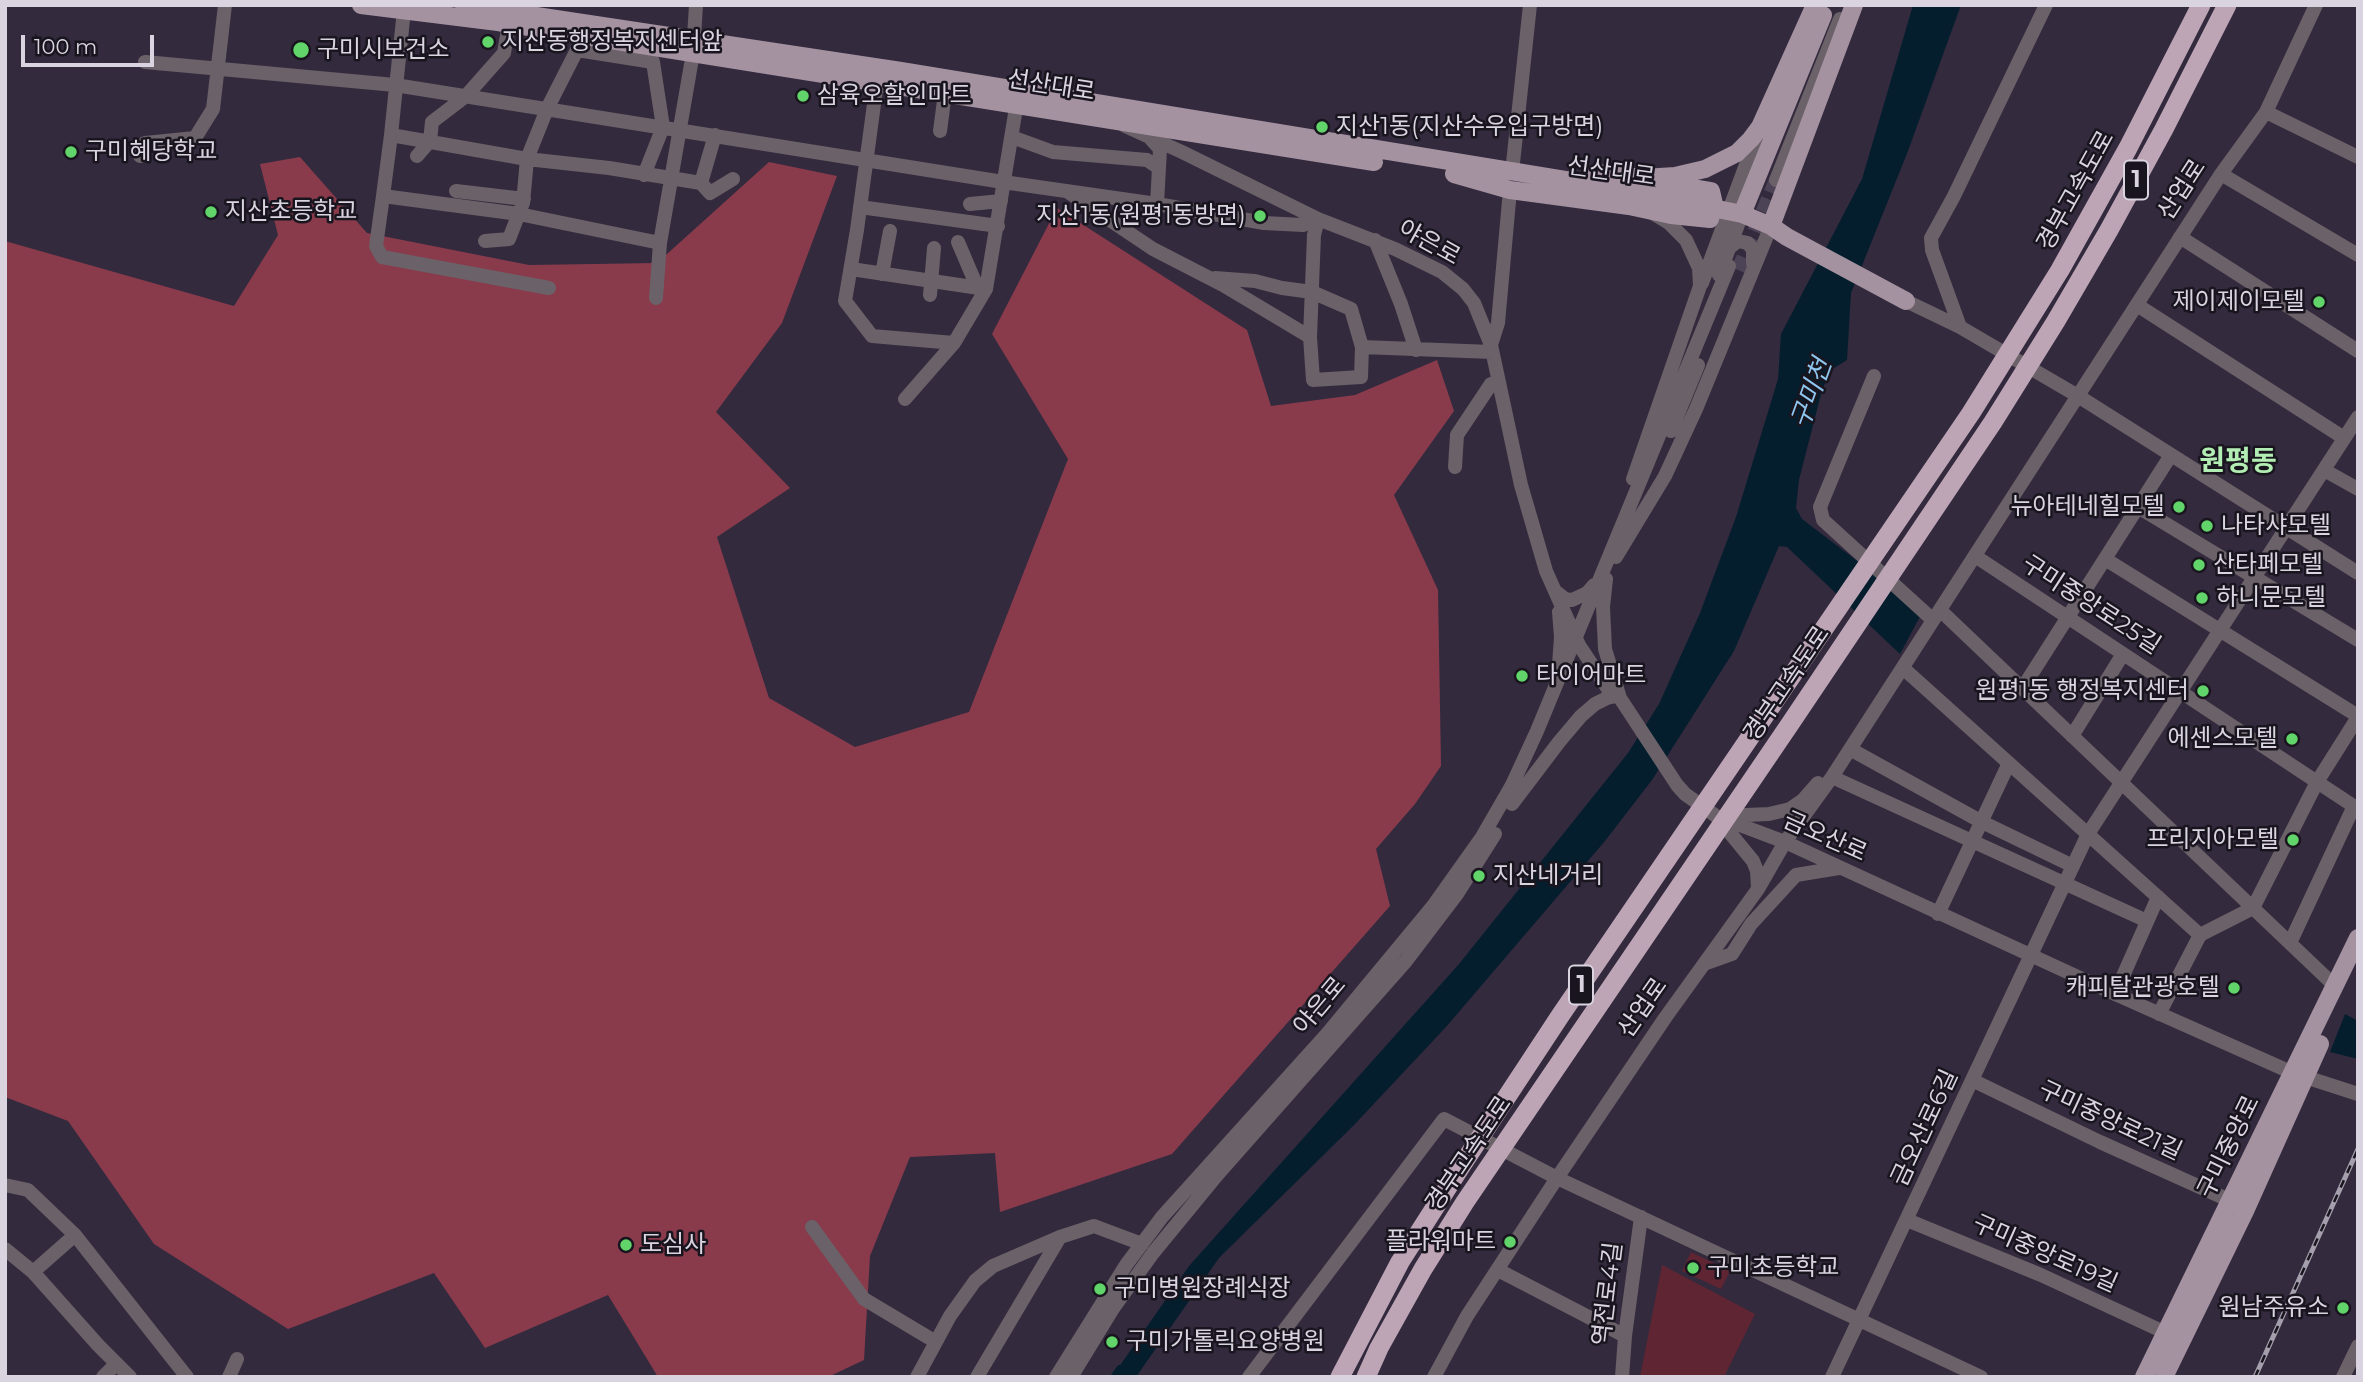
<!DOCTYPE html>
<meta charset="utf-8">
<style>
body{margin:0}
#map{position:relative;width:2363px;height:1382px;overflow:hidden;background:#332a3e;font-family:Montserrat,sans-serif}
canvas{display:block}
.frame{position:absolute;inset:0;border:7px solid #d9d4e0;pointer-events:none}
.scale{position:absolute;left:21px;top:35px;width:133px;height:32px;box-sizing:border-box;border:4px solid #d9d4e0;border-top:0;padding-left:9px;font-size:21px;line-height:24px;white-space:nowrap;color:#d9d4e0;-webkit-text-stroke:5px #19151e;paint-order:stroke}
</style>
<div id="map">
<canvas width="2363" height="1382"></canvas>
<div class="frame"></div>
<div class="scale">100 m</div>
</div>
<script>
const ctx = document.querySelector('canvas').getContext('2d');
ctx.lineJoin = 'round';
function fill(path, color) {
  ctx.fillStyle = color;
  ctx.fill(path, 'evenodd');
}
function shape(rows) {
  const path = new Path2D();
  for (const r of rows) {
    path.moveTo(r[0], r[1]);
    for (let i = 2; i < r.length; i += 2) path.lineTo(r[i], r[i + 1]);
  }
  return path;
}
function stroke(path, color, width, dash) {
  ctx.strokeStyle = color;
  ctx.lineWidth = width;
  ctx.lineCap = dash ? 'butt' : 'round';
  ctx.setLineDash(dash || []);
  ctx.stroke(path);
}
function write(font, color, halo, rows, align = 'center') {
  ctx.font = font + ' Montserrat,"Noto Sans KR",sans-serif';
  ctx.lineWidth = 5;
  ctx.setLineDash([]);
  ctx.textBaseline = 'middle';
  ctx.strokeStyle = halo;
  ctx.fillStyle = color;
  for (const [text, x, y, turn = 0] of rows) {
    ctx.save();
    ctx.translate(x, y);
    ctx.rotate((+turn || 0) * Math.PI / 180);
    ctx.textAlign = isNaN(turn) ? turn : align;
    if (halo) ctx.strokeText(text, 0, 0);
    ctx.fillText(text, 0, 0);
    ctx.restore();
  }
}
fill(shape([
 [1691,1252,1730,1271,1721,1289,1682,1271],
 [1662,1265,1755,1314,1724,1377,1640,1377]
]), '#602532');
fill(shape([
 [300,157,367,233,529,265,657,263,769,162,837,176,782,323,716,412,790,488,717,537,769,698,855,747,969,712,1068,459,992,334,1057,208,1247,330,1271,406,1355,395,1437,360,1454,411,1394,495,1438,590,1441,766,1415,804,1376,849,1390,906,1172,1154,1000,1212,995,1153,910,1157,870,1256,864,1360,828,1377,658,1377,608,1295,485,1348,434,1273,288,1329,154,1244,68,1121,5,1097,5,241,234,306,278,235,260,164]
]), '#893b4c');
fill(shape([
 [1913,5,1961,5,1908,151,1851,293,1847,360,1831,370,1822,390,1799,480,1796,508,1802,519,1923,611,1900,654,1787,547,1779,546,1734,651,1652,780,1605,841,1446,1027,1354,1125,1219,1258,1136,1377,1112,1377,1189,1266,1459,964,1628,753,1659,704,1700,613,1736,517,1778,379,1781,334,1862,179],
 [2345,1014,2358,1021,2358,1059,2330,1052]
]), '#051e2e');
stroke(shape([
 [1111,1377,1119,1366]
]), '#051e2e', 2.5);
stroke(shape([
 [1738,270,1776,180]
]), '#4c4456', 14, [14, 7]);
stroke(shape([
 [404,10,391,135,527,159,609,168,701,183,710,193,733,179],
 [577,50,653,62,663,127,644,175],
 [145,62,395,85,1003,182,1157,204,1264,223,1303,225,1318,219],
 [877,82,857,230,845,301,872,336,954,343,986,289,1018,96],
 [2266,112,2358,157],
 [1125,126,1182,152,1318,219,1395,249,1442,272,1463,289,1474,303,1491,345,1521,485,1546,571,1579,645,1608,689,1619,697],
 [940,131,945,93],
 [391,135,383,196,519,214,660,243],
 [1012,137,1053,152,1147,160,1159,168],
 [1151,139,1160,149,1157,204],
 [140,156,145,143,195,138,213,109,225,5],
 [417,156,430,141,432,122,466,96,504,53,509,24],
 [1513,163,1530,5],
 [2221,174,2358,255],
 [1776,180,1840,19],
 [701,183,715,135],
 [456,191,524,199],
 [1068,192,1153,249,1223,285,1310,337],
 [383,196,376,246,382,257,549,288],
 [970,204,1001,201],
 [860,207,998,226],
 [1318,219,1314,235,1310,337,1313,380,1361,377,1362,347,1492,352],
 [2180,237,2358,351],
 [1375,240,1401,304,1416,350],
 [485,241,509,239,523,203,527,159,547,109,577,50,581,35],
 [958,242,978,289],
 [1729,248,1738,241,1748,243,1753,250,1753,263],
 [851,269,986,289],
 [882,274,890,231],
 [1719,275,1742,214],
 [1215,278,1255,281,1282,288,1312,292,1351,309,1362,347],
 [1702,283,1757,135],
 [930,295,934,248],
 [656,298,660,243,693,53,696,5],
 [1906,301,1960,327,2078,396,2358,573],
 [2137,305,2344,438],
 [1960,327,1932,250,1931,238,1954,196,2046,5],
 [1491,345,1498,323,1510,190],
 [1874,376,1820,507,1823,520,1933,620],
 [905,399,954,343],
 [1671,431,1698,365],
 [1455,467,1457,435,1491,384,1499,382],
 [2324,470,2358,489],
 [1633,479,1700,286,1699,268,1686,240,1669,223,1654,214],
 [2138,507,2358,640],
 [1975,556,2358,809],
 [1616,557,1665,476,1696,409,1771,226],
 [2105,559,2358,716],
 [1606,579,1603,607,1605,649,1620,698,1677,785,1685,794,1716,816,1785,842,2115,994,2293,1073,2358,1094],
 [1555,591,1565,599,1572,600,1587,593,1594,585],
 [1940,610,2335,986],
 [1559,665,1561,637,1559,612],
 [1903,668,2200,935],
 [2022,689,2171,455],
 [2072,736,2123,654],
 [1850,749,1982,822,2073,866],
 [1832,777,2147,921],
 [1512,804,1559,742,1581,716,1595,704,1607,698,1616,696],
 [1724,816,1769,814,1790,809,1803,800,1818,783],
 [1717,817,1753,861,1757,871,1758,888],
 [1938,914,2009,763],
 [2290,943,2354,806],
 [1704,964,1732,954,1751,924,1796,875,1839,868],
 [2115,994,2158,897],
 [2159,1014,2200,935,2253,908,2317,782,2358,717],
 [1972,1080,2100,1142,2231,1201],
 [5,1185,28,1190,75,1235,187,1377],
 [1907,1220,2041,1275,2164,1332],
 [812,1227,864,1299,936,1342],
 [5,1249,33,1272,98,1345,130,1377],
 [1498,1270,1625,1336],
 [33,1272,75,1235],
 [103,1377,116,1364],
 [229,1377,237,1359],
 [917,1377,950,1316,975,1281,993,1266,1060,1237,1094,1226,1142,1244],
 [977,1377,1060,1237],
 [1056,1377,1126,1265,1162,1217,1327,1034,1433,906,1482,837,1512,785,1537,731,1729,266],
 [1071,1377,1112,1310,1153,1253,1217,1175,1406,961,1457,894,1495,834],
 [1249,1377,1444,1119,1557,1178,1981,1377],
 [1434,1377,1467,1316,1557,1178,1665,1018,1758,889,1785,842,1832,777,2221,174,2266,112,2316,5],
 [1622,1377,1625,1336,1641,1217],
 [1832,1377,2088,834,2358,417],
 [2343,1377,2358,1346]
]), '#6b6168', 14);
stroke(shape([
 [361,5,498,22,1374,162],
 [464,5,901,71,1620,189,1742,214,1771,226,1787,237,1906,301],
 [1596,173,1644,178,1675,176,1705,169,1737,153,1751,139,1760,127,1815,5],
 [1454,174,1510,190,1629,206,1671,215,1710,219,1714,204,1711,191,1664,183],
 [1742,214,1823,15],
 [1771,226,1854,5],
 [2144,1377,2358,938],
 [2164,1377,2245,1211,2320,1044]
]), '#a592a0', 18);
stroke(shape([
 [1340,1377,1400,1262,1462,1165,1560,1016,1971,413,2060,270,2128,148,2201,5],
 [1366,1377,1379,1348,1423,1269,1465,1202,1790,724,1993,422,2056,321,2109,230,2164,129,2227,5]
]), '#bda5b6', 19);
const rail = shape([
 [2255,1377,2358,1149]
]);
stroke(rail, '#a59fad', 5);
stroke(rail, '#19151e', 2.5, [8]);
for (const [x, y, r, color] of [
 [488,42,7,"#61d56a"],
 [301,50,9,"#61d56a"],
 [803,96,7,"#61d56a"],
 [1322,127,7,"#61d56a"],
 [71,152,7,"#61d56a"],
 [211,212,7,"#61d56a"],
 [1260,216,7,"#61d56a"],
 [2319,302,7,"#61d56a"],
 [2179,507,7,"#61d56a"],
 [2207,526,7,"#61d56a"],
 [2199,565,7,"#61d56a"],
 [2202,598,7,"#61d56a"],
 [1522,676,7,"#61d56a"],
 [2203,691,7,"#61d56a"],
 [2292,739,7,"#61d56a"],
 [2293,840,7,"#61d56a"],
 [1479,876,7,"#61d56a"],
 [2234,988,7,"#61d56a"],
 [1510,1242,7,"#61d56a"],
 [626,1245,7,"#61d56a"],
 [1693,1268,7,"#61d56a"],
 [1100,1289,7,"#61d56a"],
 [2343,1308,7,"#61d56a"],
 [1112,1342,7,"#61d56a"]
]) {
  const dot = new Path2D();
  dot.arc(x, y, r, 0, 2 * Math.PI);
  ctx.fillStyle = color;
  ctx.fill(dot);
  stroke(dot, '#19151e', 2.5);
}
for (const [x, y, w] of [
 [2136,180,24],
 [1581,985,24]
]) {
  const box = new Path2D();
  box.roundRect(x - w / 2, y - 19.5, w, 39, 5);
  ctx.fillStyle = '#19151e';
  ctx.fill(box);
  stroke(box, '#d9d4e0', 2);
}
write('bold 23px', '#d9d4e0', null, [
 ["1",2136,180],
 ["1",1581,985]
]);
write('24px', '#d9d4e0', '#19151e', [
 ["지산동행정복지센터앞",502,42],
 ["구미시보건소",317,50],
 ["삼육오할인마트",817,96],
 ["지산1동(지산수우입구방면)",1336,127],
 ["구미혜당학교",85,152],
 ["지산초등학교",225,212],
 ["지산1동(원평1동방면)",1246,216,"right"],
 ["제이제이모텔",2305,302,"right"],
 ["뉴아테네힐모텔",2165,507,"right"],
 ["나타샤모텔",2221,526],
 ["산타페모텔",2213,565],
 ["하니문모텔",2216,598],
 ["타이어마트",1536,676],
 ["원평1동 행정복지센터",2189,691,"right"],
 ["에센스모텔",2278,739,"right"],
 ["프리지아모텔",2279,840,"right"],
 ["지산네거리",1493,876],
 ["캐피탈관광호텔",2220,988,"right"],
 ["플라워마트",1496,1242,"right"],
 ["도심사",640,1245],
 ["구미초등학교",1707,1268],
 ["구미병원장례식장",1114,1289],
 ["원남주유소",2329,1308,"right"],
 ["구미가톨릭요양병원",1126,1342]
], 'left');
write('24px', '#d9d4e0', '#19151e', [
 ["선산대로",1051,86,9],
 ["선산대로",1611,172,8],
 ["산업로",2182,190,-57],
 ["경부고속도로",2076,191,-61],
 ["야은로",1429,243,29],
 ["구미중앙로25길",2091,605,33],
 ["경부고속도로",1787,684,-56],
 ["금오산로",1825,837,24],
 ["야은로",1320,1006,-50],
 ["산업로",1643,1008,-55],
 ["구미중앙로21길",2110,1121,25],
 ["금오산로6길",1925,1128,-65],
 ["구미중앙로",2229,1147,-64],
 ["경부고속도로",1469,1154,-56],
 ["구미중앙로19길",2045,1254,24],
 ["역전로4길",1608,1294,-83]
]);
write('italic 26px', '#8ec6f0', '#19151e', [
 ["구미천",1812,394,-70]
]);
write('bold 28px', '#b2eeb3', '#19151e', [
 ["원평동",2238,462]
]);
</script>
